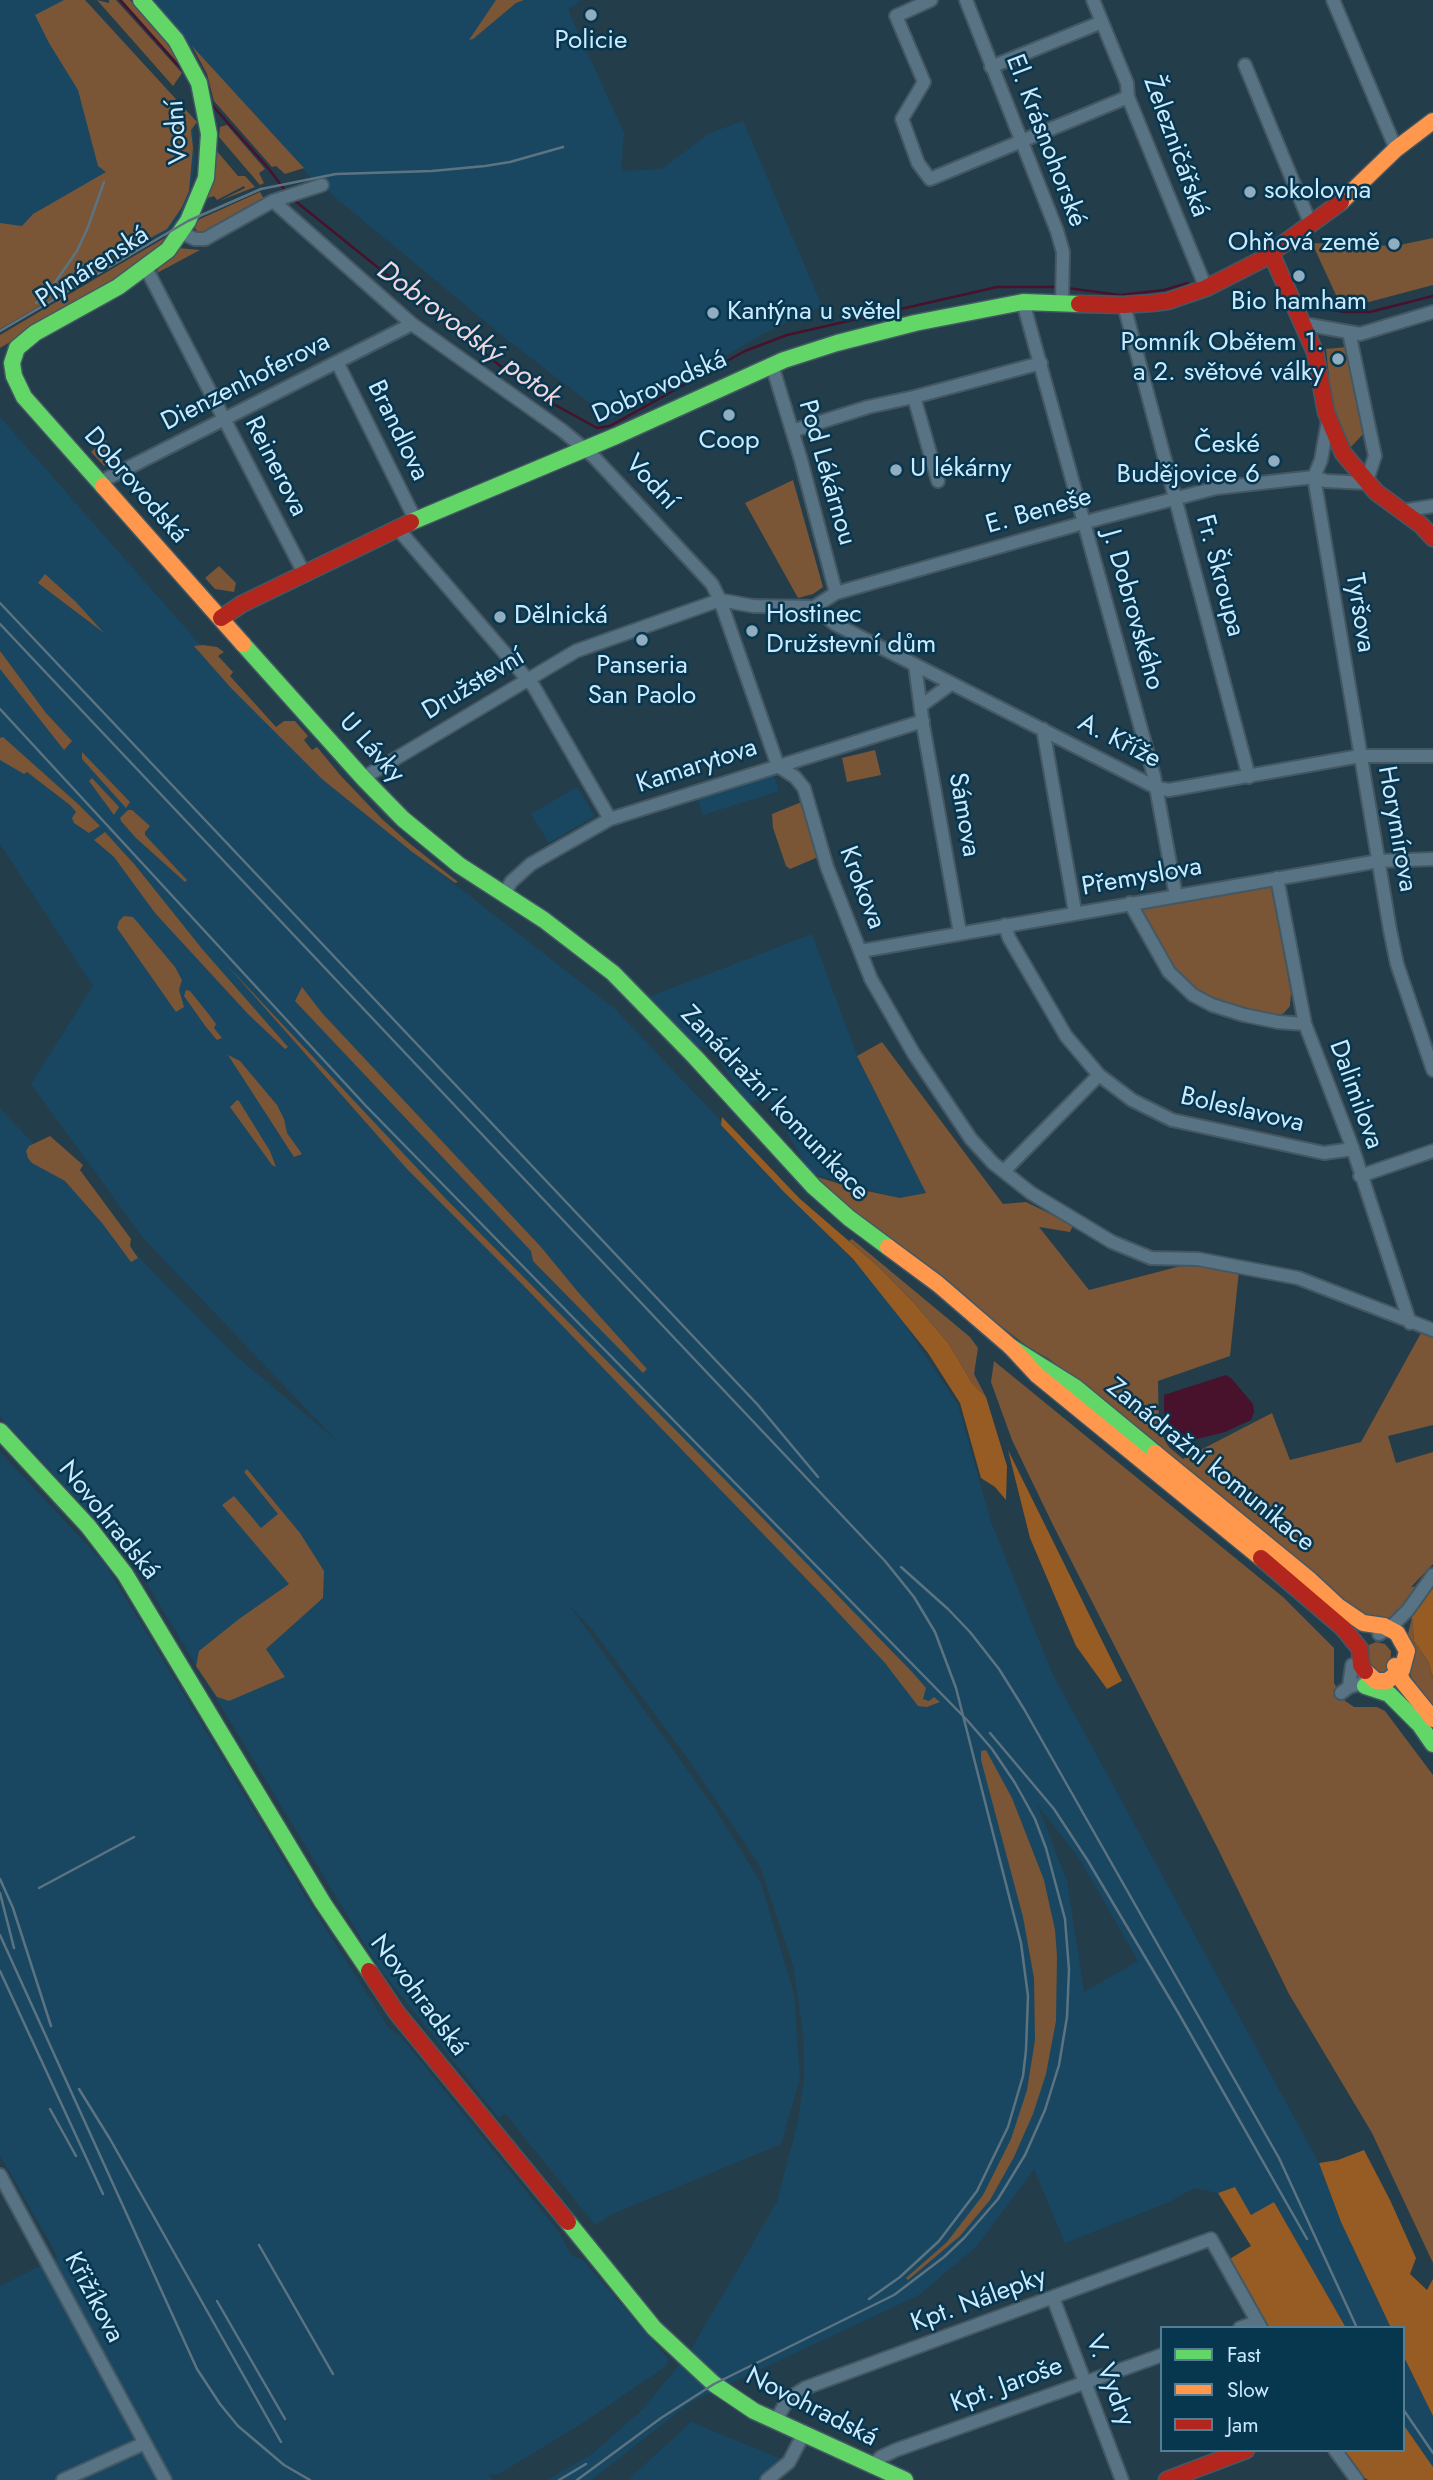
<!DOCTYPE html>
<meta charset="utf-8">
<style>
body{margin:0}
#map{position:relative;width:1433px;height:2480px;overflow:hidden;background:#243d4b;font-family:Jost,sans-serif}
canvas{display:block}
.legend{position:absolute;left:1160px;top:2326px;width:245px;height:126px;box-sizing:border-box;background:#07364f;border:2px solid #557e95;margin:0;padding:9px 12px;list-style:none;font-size:21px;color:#cbeaff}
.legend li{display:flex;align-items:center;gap:14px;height:35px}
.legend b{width:35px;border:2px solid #557e95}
</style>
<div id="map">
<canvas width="1433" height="2480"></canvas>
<ul class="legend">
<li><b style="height:9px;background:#63d668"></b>Fast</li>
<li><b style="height:9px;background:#ff974d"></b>Slow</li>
<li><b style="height:9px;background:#b3261e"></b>Jam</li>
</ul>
</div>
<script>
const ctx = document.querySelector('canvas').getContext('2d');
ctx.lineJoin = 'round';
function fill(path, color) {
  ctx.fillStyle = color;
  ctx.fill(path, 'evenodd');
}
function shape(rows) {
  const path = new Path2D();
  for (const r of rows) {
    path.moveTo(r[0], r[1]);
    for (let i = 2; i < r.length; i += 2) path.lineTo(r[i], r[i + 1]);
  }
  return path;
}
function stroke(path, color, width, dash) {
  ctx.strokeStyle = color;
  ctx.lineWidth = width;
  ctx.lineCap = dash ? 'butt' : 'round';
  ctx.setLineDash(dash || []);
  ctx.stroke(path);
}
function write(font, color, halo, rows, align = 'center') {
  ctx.font = font + ' Jost,sans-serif';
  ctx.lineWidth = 5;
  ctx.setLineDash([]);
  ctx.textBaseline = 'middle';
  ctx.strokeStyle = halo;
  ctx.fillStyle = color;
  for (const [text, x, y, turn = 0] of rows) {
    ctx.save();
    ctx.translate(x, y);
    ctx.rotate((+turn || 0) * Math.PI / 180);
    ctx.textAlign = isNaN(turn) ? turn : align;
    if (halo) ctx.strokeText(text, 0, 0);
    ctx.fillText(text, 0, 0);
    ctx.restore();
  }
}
fill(shape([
 [0,0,86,0,140,60,144,74,193,129,195,164,190,191,184,207,169,230,0,323],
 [147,0,581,0,568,10,624,133,621,171,662,169,710,133,743,121,822,306,761,335,637,407,607,421,595,407,510,342,307,174],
 [0,417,277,732,336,788,453,883,615,1009,884,1293,958,1405,991,1522,1053,1675,1319,2163,1341,2222,1391,2328,1346,2328,1274,2202,1251,2215,1235,2187,1218,2193,1194,2188,1169,2202,1065,2243,1034,2169,977,2246,919,2295,691,2402,591,2480,547,2480,592,2454,642,2410,689,2353,777,2202,798,2121,804,2078,803,2032,793,1965,760,1866,686,1756,592,1629,569,1605,716,1810,761,1883,794,1994,800,2078,781,2144,610,2215,595,2225,505,2113,499,2118,380,1969,132,1559,0,1416,0,1108,154,1273,235,1355,337,1441,144,1239,31,1084,93,986,0,844],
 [1037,1804,1081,1861,1138,1961,1084,1992,1067,1881],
 [774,775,779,791,703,815,698,799],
 [577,787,595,816,549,843,531,814],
 [812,934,857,1056,926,1193,901,1199,810,1173,767,1097,747,1104,713,1050,690,1044,649,997],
 [0,1452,105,1564,313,1909,389,2028,400,2036,559,2232,572,2256,582,2259,669,2360,665,2367,578,2426,497,2475,488,2474,493,2480,0,2480,0,2286,58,2257,0,2155],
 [1403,2355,1433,2416,1433,2467,1403,2424],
 [691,2422,789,2462,767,2480,628,2480]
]), '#194761');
fill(shape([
 [64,0,85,0,197,122,191,130,193,148,189,191,182,207,167,229,137,245,138,249,0,329,0,223,22,226,33,214,106,172,98,166,78,90,49,43,35,15],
 [97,0,109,3,109,0,116,0,182,73,173,86],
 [122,0,130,0,151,23,174,50,184,70],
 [496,0,524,0,516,3,473,39,469,40],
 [192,46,291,154,304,168,285,174,276,166,272,167,214,101,207,74],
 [227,125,265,169,259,173,264,183,260,185,219,137,220,127],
 [216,150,238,176,245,176,255,187,219,201,245,188,244,186,217,200,214,196,208,198,215,170],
 [260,192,264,199,205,234,196,230,194,226,200,219],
 [173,233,143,263,0,348,0,335],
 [1433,238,1433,285,1350,307,1341,306,1312,243,1395,246],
 [179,248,200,250,157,273,159,265],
 [1347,347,1363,434,1351,447,1337,419,1331,396,1326,349],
 [105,439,116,460,104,466,91,452],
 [793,480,823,587,813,594,798,598,745,503],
 [219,566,236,583,234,592,215,589,205,578],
 [45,574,76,602,104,633,38,583],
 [203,645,217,647,224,652,218,656,233,672,230,676,276,727,284,721,295,721,308,736,304,740,312,750,317,747,341,776,382,819,409,843,458,882,455,883,411,851,322,779,231,688,194,646],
 [0,651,46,713,72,741,64,750,0,669],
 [3,737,78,804,100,826,89,833,74,823,72,818,76,812,70,805,27,772,24,774,0,760,0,738],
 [875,750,881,775,847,782,842,758],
 [82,752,130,802,126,808,82,759],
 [92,778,119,807,114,815,89,781],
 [799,803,804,805,818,854,816,858,790,869,786,866,773,828,772,814],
 [128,810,132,810,150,826,145,832,145,835,187,880,185,882,136,838,121,821,120,818],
 [105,832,135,865,203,950,288,1047,285,1049,248,1014,155,913,114,857,94,840],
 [1271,886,1291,993,1290,1006,1284,1013,1277,1016,1215,1002,1205,998,1177,977,1137,908],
 [124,916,133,917,175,967,182,980,179,990,184,1007,176,1012,117,928,119,921],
 [226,964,446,1199,751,1506,913,1673,926,1688,923,1699,929,1701,934,1697,940,1702,927,1707,918,1706,885,1663,820,1593,523,1285,407,1169],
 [302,987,322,1013,541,1247,578,1292,647,1369,643,1373,533,1261,531,1251,515,1234,295,1001],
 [186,990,190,991,207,1012,216,1024,214,1028,222,1038,217,1040,206,1027,184,996],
 [882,1042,1003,1204,1026,1202,1073,1225,1070,1232,1039,1227,1089,1290,1196,1262,1239,1271,1230,1356,1158,1381,1159,1430,1169,1447,1183,1459,1272,1413,1290,1460,1361,1442,1421,1333,1433,1338,1433,1425,1388,1436,1396,1463,1433,1452,1433,1564,1411,1587,1421,1586,1390,1622,1367,1619,1049,1359,1028,1347,891,1241,811,1175,853,1188,900,1198,926,1193,857,1056],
 [228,1055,240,1061,277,1105,284,1119,287,1133,302,1154,294,1157],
 [237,1100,239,1101,270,1151,276,1167,272,1165,230,1107],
 [50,1136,83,1165,80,1170,131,1239,130,1246,138,1258,131,1262,102,1223,65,1181,32,1163,28,1158,26,1151,29,1146],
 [852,1239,970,1337,978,1348,974,1374,986,1397,972,1383,949,1344,915,1304,879,1267,849,1241],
 [994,1361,1283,1597,1334,1648,1334,1683,1344,1700,1354,1707,1377,1707,1385,1711,1433,1775,1433,2263,1372,2133,1289,1994,1218,1849,1053,1525,1012,1440,991,1382],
 [247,1469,300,1533,324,1571,323,1598,266,1649,285,1677,229,1701,217,1697,196,1666,199,1651,239,1619,289,1584,222,1505,234,1496,261,1528,278,1514,244,1472],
 [1412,1617,1414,1641,1428,1661,1433,1678,1433,1709,1414,1682,1410,1674,1412,1648,1408,1634],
 [1376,1642,1385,1644,1391,1651,1390,1672,1380,1674,1372,1670,1364,1647],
 [986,1750,1012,1798,1044,1880,1055,1930,1057,1956,1056,2021,1046,2074,1033,2114,1014,2157,990,2200,960,2236,908,2280,906,2278,947,2242,983,2195,1011,2139,1027,2090,1035,2040,1034,1978,1023,1917,981,1760,981,1751]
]), '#7a5536');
fill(shape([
 [722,1117,799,1198,879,1267,915,1304,949,1344,972,1383,986,1397,1007,1466,1006,1500,995,1487,981,1478,960,1403,928,1353,853,1259,784,1192,721,1125],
 [1008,1450,1122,1681,1107,1689,1076,1646,1030,1538],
 [1433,1584,1433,1678,1428,1661,1414,1641,1412,1617],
 [1364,2150,1390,2200,1416,2258,1410,2274,1427,2290,1433,2279,1433,2416,1403,2355,1403,2328,1391,2328,1341,2222,1319,2163,1338,2160],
 [1235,2187,1251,2215,1274,2202,1346,2328,1265,2328,1228,2260,1251,2246,1218,2193],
 [1403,2424,1433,2467,1433,2480,1368,2480,1363,2477,1342,2450,1403,2450]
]), '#965c23');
fill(shape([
 [1226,1375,1232,1379,1253,1404,1254,1412,1251,1420,1225,1432,1173,1445,1164,1412,1164,1395]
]), '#48112c');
stroke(shape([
 [120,0,185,73],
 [212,105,269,169,287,193],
 [294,200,504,369,548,401,597,428,610,426,745,351,787,335,997,287,1057,287],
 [1067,288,1120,295,1164,290,1188,283],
 [1307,305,1344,312,1370,312,1433,296]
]), '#48112c', 2.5);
const street = shape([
 [931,0,896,16,924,82,902,119,918,163,930,179,1128,97],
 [966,0,1057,231,1063,252,1062,302],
 [1093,0,1127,83,1128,97,1206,288],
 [1333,0,1396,149],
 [1245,65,1311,225],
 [991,67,1102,22],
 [273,201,412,324,563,431,593,456,712,584,720,600,778,766,795,777,804,788,827,867,871,979,914,1054,971,1139,993,1163,1031,1193,1112,1242,1151,1258,1198,1259,1298,1278,1433,1330],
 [182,233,195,239,205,239,273,201,322,185],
 [146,268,305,575],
 [1023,302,1154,776,1176,896],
 [1124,305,1249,777],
 [1304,324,1360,334,1433,312],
 [337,362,416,521],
 [772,365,801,460,836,593],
 [914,397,938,481],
 [792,431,868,407,914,397,1041,363],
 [1314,477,1390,930,1397,964,1433,1070],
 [1314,477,1321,460,1328,421],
 [100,482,412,324],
 [1402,511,1433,506],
 [398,529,534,687,610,819],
 [814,607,836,593,1097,519,1216,488,1314,477,1326,481,1366,483,1375,456,1349,332],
 [814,607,835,624,1157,788,1169,790,1360,756,1433,756],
 [915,665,923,725,960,933],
 [922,705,951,684],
 [1043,729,1075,912],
 [363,778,576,651,720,600,753,606,814,607],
 [1277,878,1305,1024,1353,1149,1410,1323],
 [505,893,511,882,531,864,610,819,923,721],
 [1130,903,1169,972,1193,995,1212,1005,1244,1015,1278,1022,1305,1024],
 [1005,925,1009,938,1066,1036,1099,1075,1132,1100,1172,1120,1324,1153,1353,1149],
 [861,951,1379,861,1433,859],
 [1004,1171,1099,1075],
 [1360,1176,1433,1151],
 [1379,1634,1393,1625,1408,1610,1433,1575],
 [1349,1687,1352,1665],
 [1341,1693,1349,1687,1369,1681],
 [0,2175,165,2480],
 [1053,2298,1122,2480],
 [1240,2328,1257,2322],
 [775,2422,788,2399,805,2388,1211,2239,1261,2328],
 [1335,2450,1357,2480],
 [872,2466,881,2457,896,2450,1162,2355],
 [63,2480,145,2443],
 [767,2480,789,2462,803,2435]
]);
const fast = shape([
 [103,486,24,397,14,376,12,363,17,348,35,333,118,287,168,250,188,221,206,178,209,134,199,83,176,40,141,0],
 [411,522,616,436,784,360,837,343,915,323,1023,302,1079,304],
 [243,644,363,778,403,819,459,865,544,920,613,973,695,1057,814,1187,849,1218,888,1247],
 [1011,1347,1075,1387,1155,1453],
 [0,1431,88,1526,125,1574,323,1903,369,1971],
 [1365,1686,1389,1694,1418,1723],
 [1413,1715,1433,1744],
 [568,2222,654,2328,714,2384,754,2411,905,2480]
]);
const slow = shape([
 [1341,202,1396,149,1433,121],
 [103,486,243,644],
 [888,1247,938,1284,1011,1347,1037,1375,1261,1558],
 [1155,1453,1310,1580,1338,1606,1363,1623,1384,1626,1397,1633,1407,1651,1402,1670,1387,1681,1376,1681,1365,1671],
 [1395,1666,1403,1682,1433,1719]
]);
const jam = shape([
 [1271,253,1315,352,1326,412,1343,453,1376,492,1421,525,1433,538],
 [1079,304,1124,305,1152,303,1168,301,1206,288,1261,260,1341,202],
 [221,618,242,604,411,522],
 [1261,1558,1343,1628,1360,1649,1361,1665,1365,1671],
 [369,1971,397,2013,568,2222],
 [1167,2480,1246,2450]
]);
stroke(street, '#445864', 16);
stroke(fast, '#445864', 19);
stroke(slow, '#445864', 19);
stroke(jam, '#445864', 19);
stroke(street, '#587383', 12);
stroke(fast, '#63d668', 16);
stroke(slow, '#ff974d', 16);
stroke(jam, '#b3261e', 16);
stroke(shape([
 [36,303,49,291,77,251,88,227,104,182],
 [0,331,188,221,261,189,336,174,432,171,485,166,510,162,563,147],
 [0,603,757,1404,818,1477],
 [0,624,885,1561,914,1597,935,1632,956,1688,1021,1943,1028,1996,1026,2050,1023,2076,1008,2127,977,2191,939,2241,900,2277,869,2299],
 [0,709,366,1106,967,1720,992,1749,1015,1783,1035,1819,1046,1848,1065,1919,1069,1970,1067,2017,1059,2065,1045,2110,1025,2155,998,2199,964,2238,944,2257,894,2295,714,2384,661,2418,577,2480],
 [901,1567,948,1609,970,1632,999,1669,1024,1709,1279,2158,1357,2328],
 [990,1733,1054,1809,1088,1861,1179,2014,1307,2239],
 [0,1879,13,1908,51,2026],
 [39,1888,134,1837],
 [0,1893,14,1948],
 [0,1935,197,2369,220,2404,238,2426,284,2465,310,2480],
 [0,1971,103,2194],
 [79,2089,110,2139,281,2442],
 [50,2109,76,2156],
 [259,2245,333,2374],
 [217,2301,285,2419],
 [1403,2409,1433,2453],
 [559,2480,586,2464]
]), '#5c7482', 2.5);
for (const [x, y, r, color] of [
 [591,15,7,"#91adc0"],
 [1250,192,7,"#91adc0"],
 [1394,244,7,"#91adc0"],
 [1299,276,7,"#91adc0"],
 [713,313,7,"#91adc0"],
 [1338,359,7,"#91adc0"],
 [729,415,7,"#91adc0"],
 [1274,461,7,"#91adc0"],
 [896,470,7,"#91adc0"],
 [500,617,7,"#91adc0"],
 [752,631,7,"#91adc0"],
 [642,640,7,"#91adc0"]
]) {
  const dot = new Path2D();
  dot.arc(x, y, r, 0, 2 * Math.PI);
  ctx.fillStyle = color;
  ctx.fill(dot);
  stroke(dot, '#07364f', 2.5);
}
write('26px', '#cbeaff', '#07364f', [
 ["Policie",591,42,"center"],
 ["sokolovna",1264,192],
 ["Ohňová země",1380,244,"right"],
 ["Bio hamham",1299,303,"center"],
 ["Kantýna u světel",727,313],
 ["Pomník Obětem 1.",1324,344,"right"],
 ["a 2. světové války",1324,374,"right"],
 ["Coop",729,442,"center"],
 ["České",1260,446,"right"],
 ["Budějovice 6",1260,476,"right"],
 ["U lékárny",910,470],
 ["Hostinec",766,616],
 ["Družstevní dům",766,646],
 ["Dělnická",514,617],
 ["Panseria",642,667,"center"],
 ["San Paolo",642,697,"center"]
], 'left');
write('26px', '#cbeaff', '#07364f', [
 ["Vodní",178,132,-94],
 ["El. Krásnohorské",1045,141,69],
 ["Železničářská",1175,147,70],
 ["Plynárenská",93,268,-33],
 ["Dienzenhoferova",246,383,-27],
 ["Dobrovodská",660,388,-24],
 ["Brandlova",397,431,64],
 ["Reinerova",275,467,63],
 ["Pod Lékárnou",826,473,74],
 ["Vodní",651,483,47],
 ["Dobrovodská",135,486,49],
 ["E. Beneše",1039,512,-16],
 ["Fr. Škroupa",1219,576,75],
 ["J. Dobrovského",1132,610,74],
 ["Tyršova",1359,613,81],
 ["Družstevní",474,685,-31],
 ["A. Kříže",1119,742,27],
 ["U Lávky",371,749,48],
 ["Kamarytova",697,767,-18],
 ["Sámova",963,815,80],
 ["Horymírova",1396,829,80],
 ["Přemyslova",1142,878,-10],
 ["Krokova",861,888,69],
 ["Dalimilova",1355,1095,70],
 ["Zanádražní komunikace",774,1104,46],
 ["Boleslavova",1242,1111,13],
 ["Zanádražní komunikace",1210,1466,39],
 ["Novohradská",108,1521,51],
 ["Novohradská",418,1996,53],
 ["Křižíkova",93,2298,62],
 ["Kpt. Nálepky",979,2301,-20],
 ["V. Vydry",1109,2381,69],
 ["Kpt. Jaroše",1007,2386,-20],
 ["Novohradská",811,2408,27]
]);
write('italic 28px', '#f0d7de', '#07364f', [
 ["Dobrovodský potok",468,335,37]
]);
</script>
